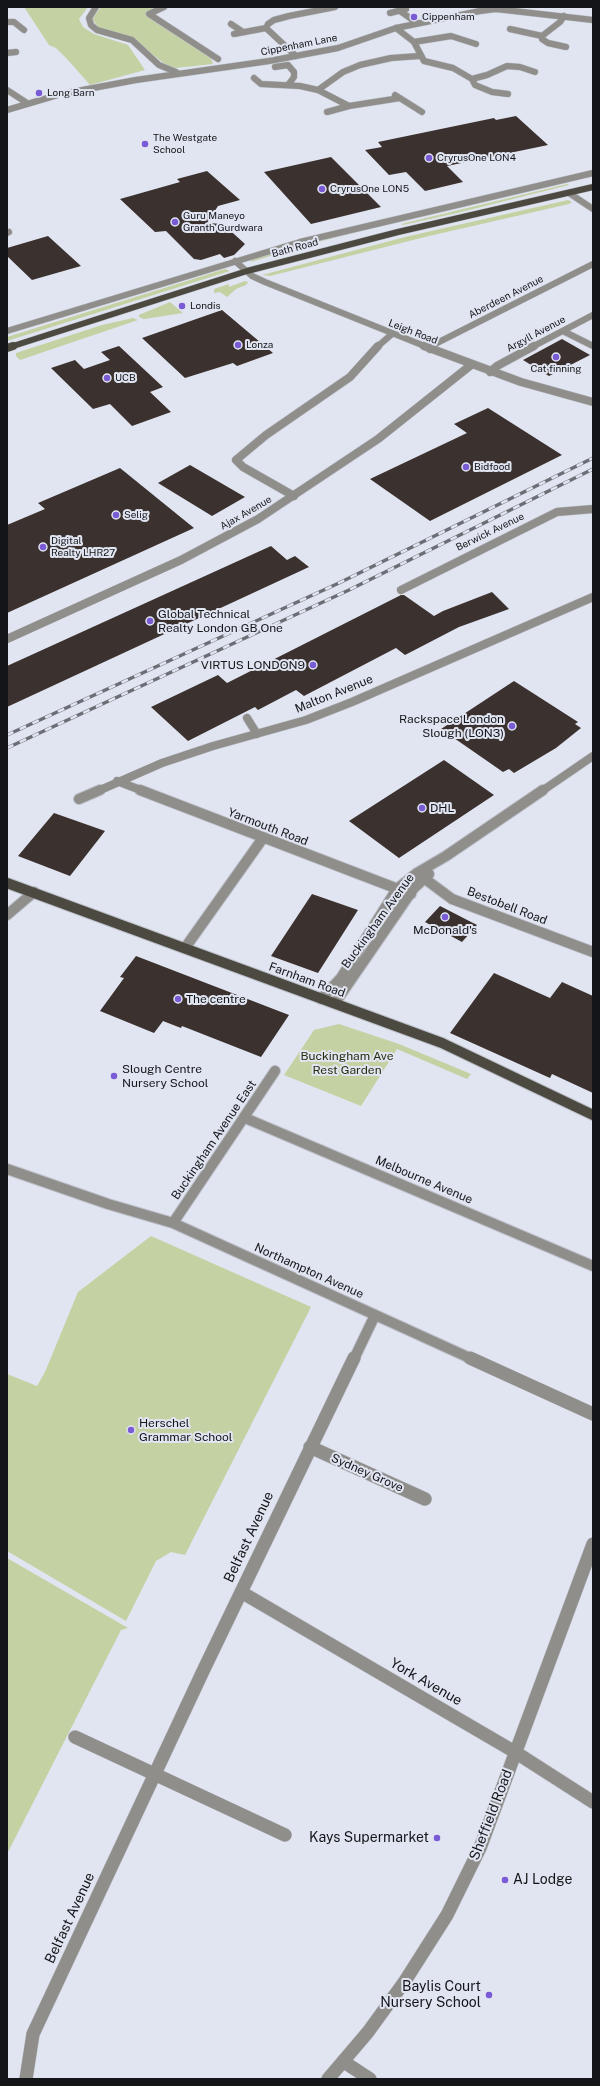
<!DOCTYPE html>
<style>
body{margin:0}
#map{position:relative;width:600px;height:2086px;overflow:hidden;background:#e1e5f1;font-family:"Public Sans",sans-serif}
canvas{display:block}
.frame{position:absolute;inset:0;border:8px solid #141519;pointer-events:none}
</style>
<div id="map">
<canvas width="600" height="2086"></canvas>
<div class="frame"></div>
</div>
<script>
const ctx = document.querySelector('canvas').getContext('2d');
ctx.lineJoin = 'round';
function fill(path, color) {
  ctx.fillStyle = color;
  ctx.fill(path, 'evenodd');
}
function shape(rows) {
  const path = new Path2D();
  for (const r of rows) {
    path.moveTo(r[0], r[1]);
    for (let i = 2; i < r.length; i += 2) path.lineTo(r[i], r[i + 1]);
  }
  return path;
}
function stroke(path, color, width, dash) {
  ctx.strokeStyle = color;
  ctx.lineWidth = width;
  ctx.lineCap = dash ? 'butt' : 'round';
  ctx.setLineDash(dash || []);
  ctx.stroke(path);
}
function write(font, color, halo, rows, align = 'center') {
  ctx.font = font + ' "Public Sans",sans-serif';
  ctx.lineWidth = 4;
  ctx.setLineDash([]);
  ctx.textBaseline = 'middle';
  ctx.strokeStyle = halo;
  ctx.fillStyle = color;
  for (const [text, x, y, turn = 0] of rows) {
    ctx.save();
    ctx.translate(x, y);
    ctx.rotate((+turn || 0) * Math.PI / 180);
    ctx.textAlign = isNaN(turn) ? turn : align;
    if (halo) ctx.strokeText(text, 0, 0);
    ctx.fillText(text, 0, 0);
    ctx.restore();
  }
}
fill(shape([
 [24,7,88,7,79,19,83,27,94,34,128,45,145,70,90,85,68,60,56,48,49,45],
 [101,7,157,7,147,12,146,16,211,58,213,64,176,68,166,65,132,38,99,28,92,19],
 [567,184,569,185,457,213,403,225,401,224],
 [568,200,572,202,569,204,429,236,270,276,262,275,405,237],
 [403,220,303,246,251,262,251,259,308,243],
 [225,269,230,271,7,341,7,337],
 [245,281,248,282,246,285,236,289,227,297,220,292,214,293,214,289,229,284,229,287],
 [170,302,183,313,144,319,139,317,139,315],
 [133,318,138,320,20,360,16,356,16,353,102,325],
 [339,1024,399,1044,471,1074,467,1079,397,1049,361,1106,284,1075,314,1030],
 [151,1236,311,1307,185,1555,171,1552,156,1561,126,1621,7,1551,7,1374,37,1386,45,1372,78,1292],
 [7,1558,128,1628,121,1630,7,1854]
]), '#c4d1a3');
fill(shape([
 [516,116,548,145,447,166,463,182,425,191,406,172,389,175,365,150,382,147,378,142,494,118,496,120],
 [331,157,381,207,311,224,264,172],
 [207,171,240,200,218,206,207,223,223,224,245,244,234,255,224,258,220,254,201,260,194,259,166,231,155,232,120,199,180,182,177,179],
 [48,236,81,266,32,280,7,256,7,248],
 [222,310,273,353,237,366,233,363,185,378,142,338],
 [562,339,590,355,549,376,523,360],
 [119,346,163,387,150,392,171,412,132,426,110,404,93,409,51,368,75,360,84,369,110,360,101,352],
 [488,408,562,455,430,521,370,479,467,433,454,424],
 [190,465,245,497,212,516,158,483],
 [120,468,194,528,7,613,7,525,45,509,38,503],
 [271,546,287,560,295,556,309,567,7,707,7,666],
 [492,592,509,609,459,627,405,655,396,648,304,696,296,690,258,710,255,707,188,741,151,707,218,675,227,683,401,595,404,595,434,616,443,611],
 [514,681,578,722,575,724,581,728,556,748,514,773,509,769,503,772,441,729],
 [444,760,494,795,399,858,349,821],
 [54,813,105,831,70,876,18,856],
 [312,894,358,910,318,973,271,956],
 [440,906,477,925,462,942,425,922],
 [136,956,289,1015,261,1057,182,1026,181,1028,163,1021,154,1033,100,1011,124,978,120,977],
 [494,973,550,998,562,982,593,996,593,1093,552,1074,550,1078,450,1033]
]), '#3b312e');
const minorFar3 = shape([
 [96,7,89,18,91,25,97,30,132,40,159,65,176,72],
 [164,7,149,14,218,59],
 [400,11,417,23],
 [390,13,406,9],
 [564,16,560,22,542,36,542,39,548,43,566,47],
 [7,22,14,22,24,30],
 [231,24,243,32],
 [396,28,414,42,424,61,453,68,472,79,475,85,492,92,508,94],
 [510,29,542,36],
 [234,34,266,28],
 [414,42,451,36,476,44],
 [7,53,16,52],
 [296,56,266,28,268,24,274,20,289,16,335,7],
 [275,67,288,65,294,72,294,77,288,85],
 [254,78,261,84,300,86,318,90,349,106],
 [472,79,487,75,507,66,520,67,535,72],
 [7,90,27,103],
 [318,90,343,72,360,65,391,58,419,56],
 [395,95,422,112],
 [7,110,61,94,136,80,269,61,338,48,396,28,480,11,496,9,593,20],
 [327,112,349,106,400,98],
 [569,193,593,209],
 [7,233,9,232],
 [235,261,252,276,265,282,427,347],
 [7,331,300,242,593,173],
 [563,331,593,346],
 [377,347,392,334],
 [432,347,437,343,593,264],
 [532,347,593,315]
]);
const minorFar2 = shape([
 [424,346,521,382,593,402],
 [430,349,433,346],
 [490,372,497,366,534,346],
 [294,496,243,467,236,460,266,435,350,377,378,346],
 [401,590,557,512,593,509],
 [7,639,181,560,258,519,378,439,471,365],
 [247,718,257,734],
 [117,781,143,791],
 [98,791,162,763,213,746,306,720,352,702,593,597],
 [542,791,593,756]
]);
const minorFar1 = shape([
 [140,790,411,894],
 [79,799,100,790],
 [417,873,452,899,593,952],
 [7,915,34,892],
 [185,948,263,838],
 [321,999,341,978,397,889,417,873,446,856,543,790],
 [335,1003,414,888,429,874],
 [245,1118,593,1266],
 [7,1169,108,1204,173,1223,472,1359],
 [173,1223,275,1071],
 [354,1359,375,1315]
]);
const minor = shape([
 [470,1358,593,1414],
 [310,1447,425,1499],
 [241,1592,515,1752,593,1802],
 [75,1737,285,1835],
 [344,2062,370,2079],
 [26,2079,33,2034,204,1669,354,1358],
 [328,2079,368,2032,405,1981,447,1915,480,1848,593,1544]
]);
const majorFar2 = shape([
 [10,347,247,271,398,232,593,187]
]);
const majorFar1 = shape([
 [7,348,13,346]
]);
const major = shape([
 [7,883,442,1043,593,1115]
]);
stroke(minorFar3, '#bcc0ca', 7);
stroke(minorFar2, '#bcc0ca', 9);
stroke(minorFar1, '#bcc0ca', 12);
stroke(minor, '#bcc0ca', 14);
stroke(majorFar2, '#bcc0ca', 7);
stroke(majorFar1, '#bcc0ca', 9);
stroke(major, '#bcc0ca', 12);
stroke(minorFar3, '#908e8a', 6);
stroke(minorFar2, '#908e8a', 8);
stroke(minorFar1, '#908e8a', 10);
stroke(minor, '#908e8a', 13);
stroke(majorFar2, '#4b4940', 6);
stroke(majorFar1, '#4b4940', 8);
stroke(major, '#4b4940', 10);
const rail = shape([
 [7,735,339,583,593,458],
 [7,748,349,590,593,469]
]);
stroke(rail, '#6c6e76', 3.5);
stroke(rail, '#e1e5f1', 2.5, [7]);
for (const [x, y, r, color] of [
 [414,17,4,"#795bd5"],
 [39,93,4,"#795bd5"],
 [145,144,4,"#795bd5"],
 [429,158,4,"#795bd5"],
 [322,189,4,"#795bd5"],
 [175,222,4,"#795bd5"],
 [182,306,4,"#795bd5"],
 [238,345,4,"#795bd5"],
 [556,357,4,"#795bd5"],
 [107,378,4,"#795bd5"],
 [466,467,4,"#795bd5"],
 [116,515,4,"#795bd5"],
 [43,547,4,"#795bd5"],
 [150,621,4,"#795bd5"],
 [313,665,4,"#795bd5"],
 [512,726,4,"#795bd5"],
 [422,808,4,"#795bd5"],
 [445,917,4,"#795bd5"],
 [178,999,4,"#795bd5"],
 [114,1076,4,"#795bd5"],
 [131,1430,4,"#795bd5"],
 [437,1838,4,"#795bd5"],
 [505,1880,4,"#795bd5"],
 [489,1995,4,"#795bd5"]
]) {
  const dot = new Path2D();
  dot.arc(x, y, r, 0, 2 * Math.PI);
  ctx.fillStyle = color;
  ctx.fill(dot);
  stroke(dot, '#e1e5f1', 1.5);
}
write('10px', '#141519', '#e1e5f1', [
 ["Cippenham",422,17],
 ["Long Barn",47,93],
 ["The Westgate",153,138],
 ["School",153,150],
 ["CryrusOne LON4",437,158],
 ["CryrusOne LON5",330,189],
 ["Guru Maneyo",183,216],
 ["Granth Gurdwara",183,228],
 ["Londis",190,306],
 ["Lonza",246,345],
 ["Cat finning",556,369,"center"],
 ["UCB",115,378],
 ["Bidfood",474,467],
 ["Selig",124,515],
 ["Digital",51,541],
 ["Realty LHR27",51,553]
], 'left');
write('10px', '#141519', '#e1e5f1', [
 ["Cippenham Lane",299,45,-11],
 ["Bath Road",295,248,-15],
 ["Aberdeen Avenue",506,297,-27],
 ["Leigh Road",413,332,21],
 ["Argyll Avenue",536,334,-28],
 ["Ajax Avenue",246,513,-30],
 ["Berwick Avenue",490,532,-26]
]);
write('12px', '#141519', '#e1e5f1', [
 ["Global Technical",158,614],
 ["Realty London GB One",158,628],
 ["VIRTUS LONDON9",305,665,"right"],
 ["Rackspace London",504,719,"right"],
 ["Slough (LON3)",504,733,"right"],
 ["DHL",430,808],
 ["McDonald's",445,930,"center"],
 ["The centre",186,999],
 ["Slough Centre",122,1069],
 ["Nursery School",122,1083],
 ["Herschel",139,1423],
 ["Grammar School",139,1437]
], 'left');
write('12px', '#141519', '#e1e5f1', [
 ["Malton Avenue",334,694,-22],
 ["Yarmouth Road",268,827,21],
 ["Bestobell Road",507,906,21],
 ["Buckingham Avenue",378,921,-54],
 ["Farnham Road",307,980,20],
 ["Buckingham Avenue East",214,1140,-56],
 ["Melbourne Avenue",424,1180,23],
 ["Northampton Avenue",309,1271,24],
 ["Sydney Grove",367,1473,24]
]);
write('12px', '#262d0c', '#e1e5f1', [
 ["Buckingham Ave",347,1056],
 ["Rest Garden",347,1070]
]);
write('14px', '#141519', '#e1e5f1', [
 ["Belfast Avenue",249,1537,-65],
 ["York Avenue",426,1682,30],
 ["Sheffield Road",491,1815,-69],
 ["Belfast Avenue",70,1918,-65]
]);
write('14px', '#141519', '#e1e5f1', [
 ["Kays Supermarket",429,1838],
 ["AJ Lodge",513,1880,"left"],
 ["Baylis Court",481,1987],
 ["Nursery School",481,2003]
], 'right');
</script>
